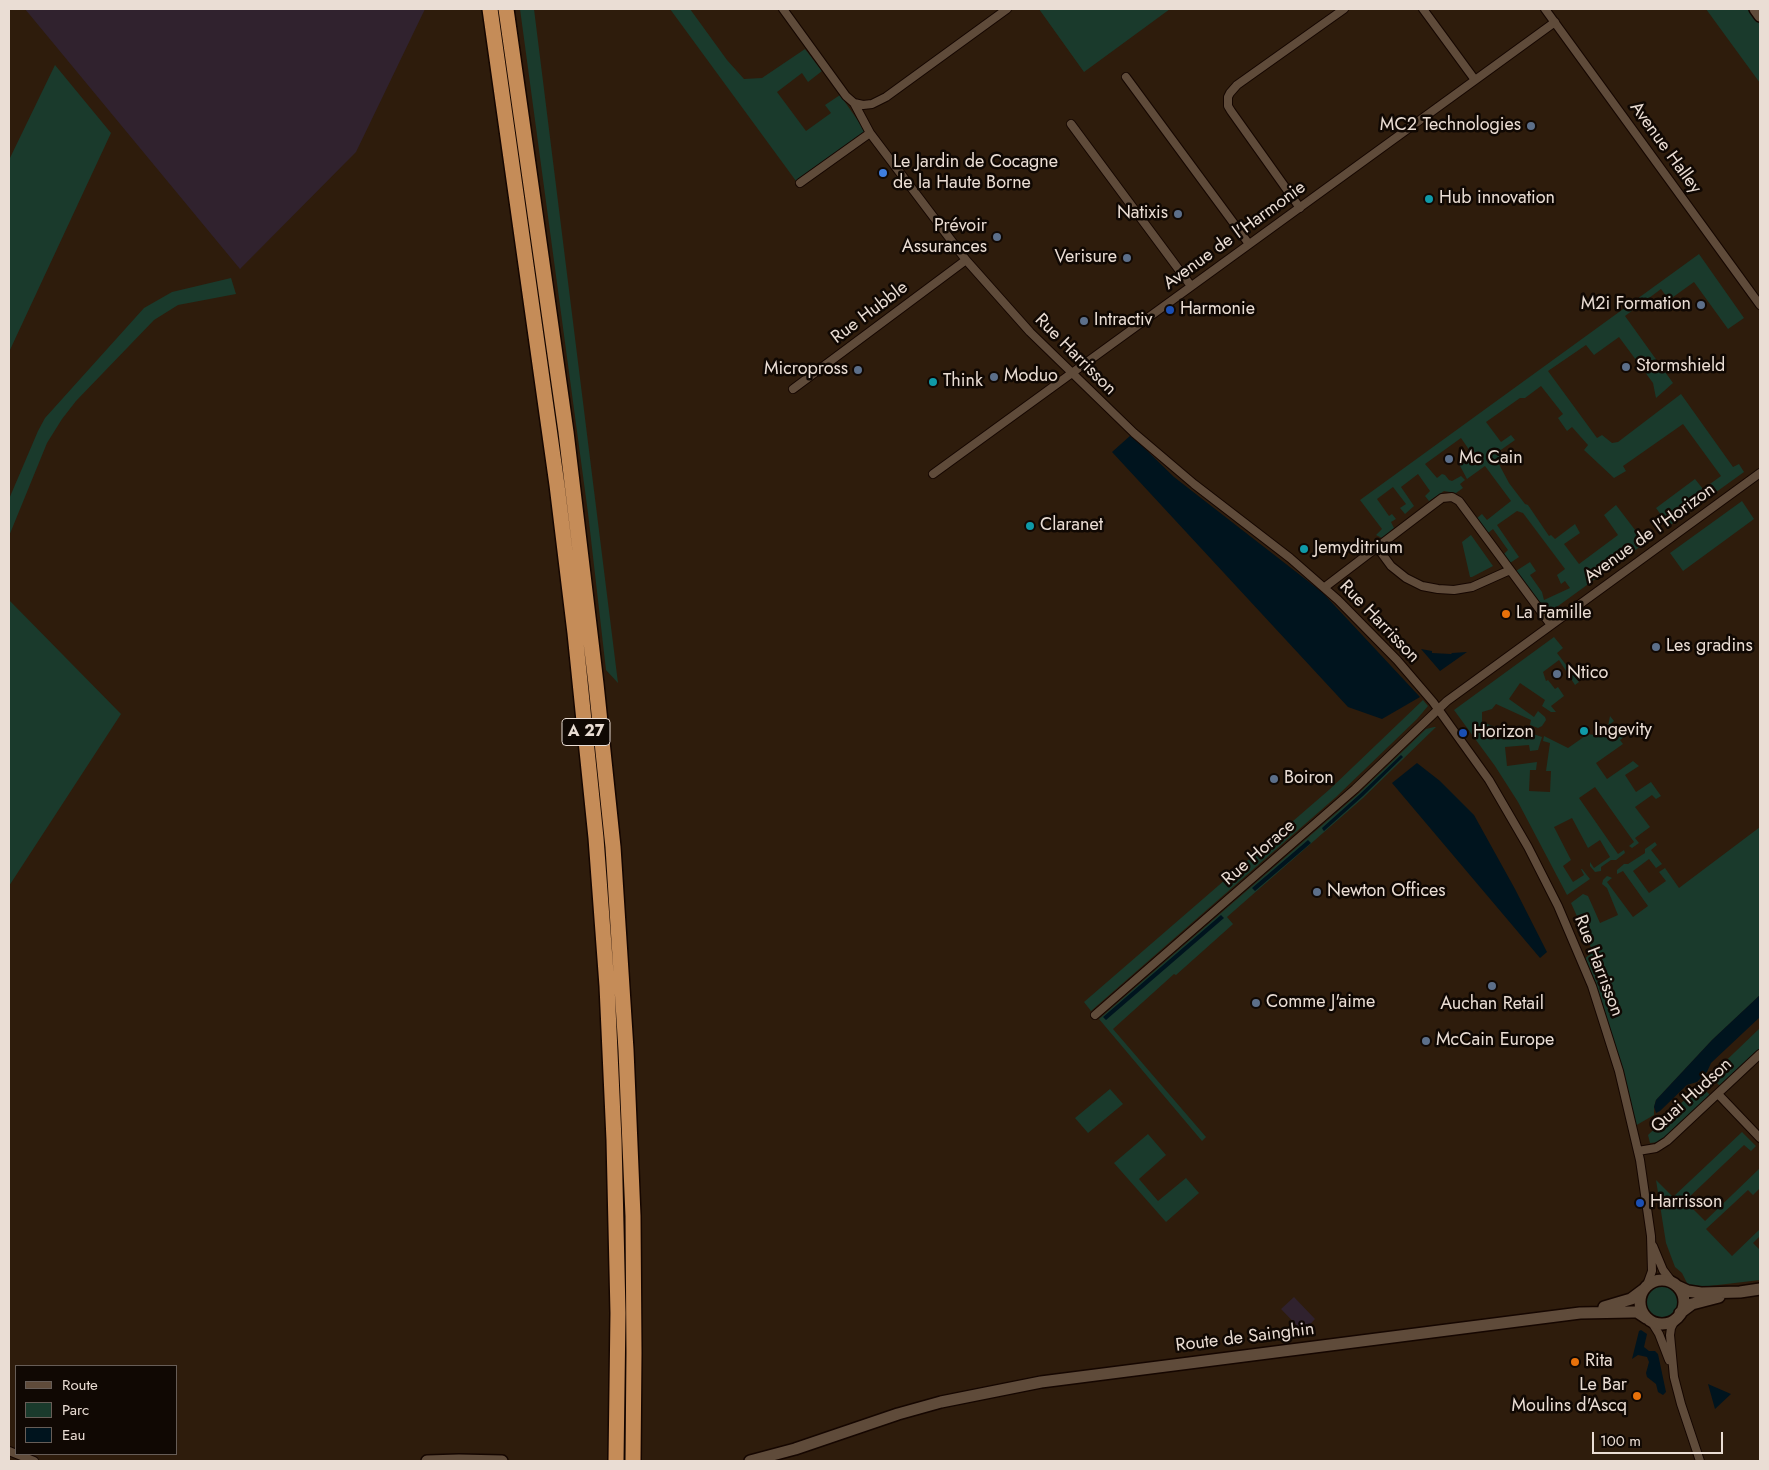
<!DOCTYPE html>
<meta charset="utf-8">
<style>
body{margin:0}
#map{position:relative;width:1769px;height:1470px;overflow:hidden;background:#2e1c0c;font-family:Jost,sans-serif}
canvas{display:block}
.frame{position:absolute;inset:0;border:10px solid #eaddd4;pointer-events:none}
.legend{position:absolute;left:15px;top:1365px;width:162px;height:90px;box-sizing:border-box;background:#100803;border:1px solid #675d57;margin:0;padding:6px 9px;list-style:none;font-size:15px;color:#eaddd4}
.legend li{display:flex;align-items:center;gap:10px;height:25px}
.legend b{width:25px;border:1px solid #675d57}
.scale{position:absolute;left:1592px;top:1432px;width:131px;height:22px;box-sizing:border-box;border:2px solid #eaddd4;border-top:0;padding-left:6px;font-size:15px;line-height:18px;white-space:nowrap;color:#eaddd4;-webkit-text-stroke:4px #100803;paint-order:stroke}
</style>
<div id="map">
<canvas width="1769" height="1470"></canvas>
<div class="frame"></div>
<ul class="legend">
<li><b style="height:6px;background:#5f4b3a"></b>Route</li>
<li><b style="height:14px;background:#1a3a2c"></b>Parc</li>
<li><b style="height:14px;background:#00141e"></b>Eau</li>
</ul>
<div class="scale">100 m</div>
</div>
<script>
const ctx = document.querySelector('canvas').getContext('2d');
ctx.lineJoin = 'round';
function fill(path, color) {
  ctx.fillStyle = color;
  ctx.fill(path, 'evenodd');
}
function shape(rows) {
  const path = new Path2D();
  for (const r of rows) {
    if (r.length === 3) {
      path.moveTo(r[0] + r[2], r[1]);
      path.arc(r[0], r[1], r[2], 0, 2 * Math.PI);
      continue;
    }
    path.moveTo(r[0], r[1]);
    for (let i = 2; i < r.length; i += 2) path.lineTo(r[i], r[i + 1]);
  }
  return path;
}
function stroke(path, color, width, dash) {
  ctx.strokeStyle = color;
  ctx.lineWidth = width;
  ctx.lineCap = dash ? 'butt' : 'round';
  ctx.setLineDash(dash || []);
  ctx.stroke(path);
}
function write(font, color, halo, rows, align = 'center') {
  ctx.font = font + ' Jost,sans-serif';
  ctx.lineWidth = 5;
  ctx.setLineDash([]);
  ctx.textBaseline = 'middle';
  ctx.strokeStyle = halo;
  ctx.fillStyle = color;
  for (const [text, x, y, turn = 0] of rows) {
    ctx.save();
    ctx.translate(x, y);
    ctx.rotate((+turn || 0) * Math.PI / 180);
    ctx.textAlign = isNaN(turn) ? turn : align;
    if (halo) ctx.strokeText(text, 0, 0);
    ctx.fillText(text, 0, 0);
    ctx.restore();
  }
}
fill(shape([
 [25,9,425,9,356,152,240,269],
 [1294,1297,1315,1319,1303,1332,1281,1309]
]), '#30222e');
fill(shape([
 [520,9,534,9,618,683,606,670,588,513],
 [670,9,690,9,727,60,744,79,762,78,805,49,822,71,808,82,802,73,777,92,806,131,831,113,825,105,840,95,866,132,796,181],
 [1039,9,1170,9,1084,72],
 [1706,9,1750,9,1760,23,1760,83],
 [55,65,111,133,9,352,9,160],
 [1699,254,1744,318,1728,329,1694,282,1669,300,1661,289,1625,316,1673,383,1656,398,1653,383,1619,337,1594,355,1586,345,1548,371,1597,438,1602,435,1612,443,1618,442,1681,394,1733,467,1739,464,1744,472,1669,526,1656,508,1695,479,1703,489,1721,476,1683,424,1623,466,1626,471,1614,478,1584,450,1588,445,1572,427,1567,431,1558,418,1563,414,1541,386,1525,398,1520,398,1486,422,1501,442,1511,435,1515,440,1498,452,1504,461,1499,464,1501,468,1509,483,1525,504,1528,505,1549,536,1551,535,1555,539,1575,524,1580,533,1564,544,1579,564,1618,535,1604,515,1616,505,1645,543,1547,614,1516,571,1530,562,1536,571,1530,575,1542,592,1544,600,1570,588,1565,581,1561,584,1557,575,1565,569,1523,513,1517,511,1497,525,1519,557,1510,563,1504,554,1508,550,1493,529,1488,533,1477,518,1482,514,1487,520,1511,501,1485,466,1467,479,1459,464,1472,454,1461,438,1425,464,1437,478,1442,474,1445,475,1449,480,1452,481,1461,476,1465,480,1460,484,1463,488,1456,493,1444,491,1429,501,1425,496,1430,491,1418,474,1401,487,1414,506,1405,514,1400,508,1406,504,1393,487,1377,499,1389,516,1392,514,1396,519,1391,522,1394,528,1382,538,1376,535,1382,529,1360,500],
 [231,278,236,294,178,305,154,320,76,401,62,419,47,443,9,536,9,499,38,431,45,418,144,308,172,292],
 [1742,501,1754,519,1683,571,1670,553],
 [1471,535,1493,566,1472,577,1470,577,1462,542],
 [9,600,121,714,9,886],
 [1554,637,1563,648,1557,653,1579,682,1575,685,1559,660,1543,672,1546,681,1548,680,1555,689,1558,687,1564,696,1551,706,1556,712,1551,712,1542,706,1545,700,1520,683,1509,699,1534,717,1538,711,1545,717,1546,720,1542,726,1538,728,1530,725,1531,720,1496,704,1492,709,1482,712,1482,722,1525,738,1527,732,1542,737,1538,750,1530,751,1529,745,1505,747,1507,766,1537,762,1536,770,1530,770,1529,791,1550,792,1551,771,1546,771,1550,743,1543,741,1544,736,1568,748,1588,734,1606,737,1610,716,1614,721,1609,725,1617,736,1623,732,1625,736,1620,740,1623,744,1596,763,1607,779,1633,761,1639,766,1625,775,1636,792,1651,782,1661,796,1656,799,1652,795,1635,807,1650,827,1635,838,1639,843,1632,848,1629,846,1634,842,1595,787,1579,798,1618,854,1624,850,1625,853,1616,860,1611,860,1601,867,1601,871,1595,872,1590,866,1590,862,1594,868,1610,857,1600,840,1588,848,1572,818,1554,827,1571,860,1563,866,1573,882,1584,875,1581,869,1582,869,1590,879,1567,895,1518,802,1495,766,1454,710],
 [1423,700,1428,706,1417,719,1336,797,1091,1011,1084,1002,1330,789],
 [1434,727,1436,727,1363,798,1227,917,1233,924,1232,925,1176,975,1174,974,1113,1029,1206,1137,1202,1141,1099,1019,1358,794,1426,729],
 [1760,827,1760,995,1712,1040,1656,1100,1654,1107,1654,1115,1628,1130,1618,1056,1602,1005,1584,959,1593,952,1571,903,1583,894,1588,896,1600,923,1618,915,1607,888,1602,884,1603,880,1607,876,1610,877,1612,878,1607,882,1633,917,1648,906,1623,871,1617,874,1617,870,1624,864,1628,864,1645,853,1645,849,1655,842,1657,845,1651,850,1662,864,1656,868,1649,859,1633,871,1649,893,1666,881,1659,872,1665,868,1679,888],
 [1760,1028,1760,1048,1720,1086,1710,1076],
 [1700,1085,1710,1095,1668,1135,1659,1142,1650,1143,1648,1135],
 [1110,1089,1123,1104,1088,1133,1075,1118],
 [1742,1132,1756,1146,1751,1151,1744,1145,1685,1201,1705,1221,1760,1168,1760,1188,1753,1195,1748,1190,1706,1229,1732,1256,1760,1229,1760,1236,1753,1243,1760,1250,1760,1280,1701,1287,1689,1287,1682,1273,1675,1267,1666,1243,1656,1180,1673,1197],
 [1148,1134,1166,1155,1139,1179,1158,1201,1186,1178,1199,1193,1166,1222,1114,1163],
 [1662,1302,16]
]), '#1a3a2c');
fill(shape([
 [1131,435,1174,477,1322,592,1420,697,1382,719,1348,707,1112,452],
 [1421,649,1432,651,1432,653,1451,654,1452,653,1467,652,1440,671],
 [1401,755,1403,757,1363,796,1324,831,1323,830,1322,828,1360,794],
 [1417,763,1440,781,1474,815,1515,889,1547,952,1540,958,1392,783],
 [1308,840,1311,843,1255,891,1252,888],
 [1221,915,1224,918,1106,1020,1103,1017],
 [1760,995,1760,1017,1711,1063,1707,1072,1697,1082,1687,1085,1660,1111,1656,1113,1654,1107,1656,1100,1712,1040],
 [1641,1330,1647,1334,1644,1347,1649,1351,1655,1351,1658,1354,1666,1392,1663,1395,1658,1392,1656,1384,1647,1377,1646,1373,1649,1362,1647,1357,1638,1355,1632,1359,1639,1331],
 [1708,1384,1731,1394,1715,1409]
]), '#00141e');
const street = shape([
 [783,9,846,96,854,103,863,105,872,104,886,97,1007,9],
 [1423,9,1475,80],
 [1545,9,1760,305],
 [1126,77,1249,244],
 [854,103,870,133],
 [1071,124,1191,286],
 [800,183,870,133,966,260,1030,332,1134,433,1194,484,1290,558,1338,600,1397,660,1433,702,1489,780,1528,847,1558,906,1592,986,1619,1071,1640,1160,1651,1236,1652,1271,1647,1285],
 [1300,208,1231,111,1228,106,1228,97,1230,93,1237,85,1344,9],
 [793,389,966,260],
 [933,474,1555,22],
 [1377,547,1391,566,1406,578,1422,586,1438,589,1454,590,1472,587,1510,570],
 [1325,587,1430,507,1442,498,1452,497,1459,501,1551,625],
 [1095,1015,1355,789,1447,701,1760,473],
 [1718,1094,1760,1138],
 [1638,1151,1656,1148,1667,1141,1760,1054],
 [1653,1246,1663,1270,1672,1282],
 [1676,1318,1671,1328,1670,1335,1674,1377,1681,1404,1700,1461],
 [1651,1321,1659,1334,1669,1360],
 [9,1451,34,1461]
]);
const secondary = shape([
 [1755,9,1760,16],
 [1662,1302,22],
 [1677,1286,1688,1291,1701,1293,1740,1292,1760,1289],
 [1604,1307,1631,1299,1643,1290],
 [1680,1313,1692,1304,1719,1297],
 [427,1461,459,1460,502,1461],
 [750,1461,795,1449,898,1414,941,1402,1041,1382,1580,1313,1632,1312,1637,1312,1646,1318]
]);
const highway = shape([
 [490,9,557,485,575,633,596,838,607,986,614,1140,618,1313,616,1461],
 [506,9,566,432,596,684,613,847,626,1050,633,1216,634,1353,633,1461]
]);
stroke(street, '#150600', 10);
stroke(secondary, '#150600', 14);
stroke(highway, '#150600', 18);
stroke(street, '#5f4b3a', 8);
stroke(secondary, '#5f4b3a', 11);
stroke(highway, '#c58c58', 15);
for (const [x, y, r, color] of [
 [1531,126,5,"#5c6f8a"],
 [883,173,5,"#3f7fe0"],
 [1429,199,5,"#0f9aa8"],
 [1178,214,5,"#5c6f8a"],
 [997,237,5,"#5c6f8a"],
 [1127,258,5,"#5c6f8a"],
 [1701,305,5,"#5c6f8a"],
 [1170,310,5,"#1a4fb4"],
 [1084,321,5,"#5c6f8a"],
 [1626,367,5,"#5c6f8a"],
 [858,370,5,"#5c6f8a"],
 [994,377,5,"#5c6f8a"],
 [933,382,5,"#0f9aa8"],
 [1449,459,5,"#5c6f8a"],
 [1030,526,5,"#0f9aa8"],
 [1304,549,5,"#0f9aa8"],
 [1506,614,5,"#e8710a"],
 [1656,647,5,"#5c6f8a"],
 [1557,674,5,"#5c6f8a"],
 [1584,731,5,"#0f9aa8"],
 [1463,733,5,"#1a4fb4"],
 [1274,779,5,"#5c6f8a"],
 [1317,892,5,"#5c6f8a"],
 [1492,986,5,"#5c6f8a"],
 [1256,1003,5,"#5c6f8a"],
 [1426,1041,5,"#5c6f8a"],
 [1640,1203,5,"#1a4fb4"],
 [1575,1362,5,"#e8710a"],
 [1637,1396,5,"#e8710a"]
]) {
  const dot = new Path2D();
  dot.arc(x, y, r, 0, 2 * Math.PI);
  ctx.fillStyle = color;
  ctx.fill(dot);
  stroke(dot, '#100803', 2);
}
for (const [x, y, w] of [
 [586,732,48]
]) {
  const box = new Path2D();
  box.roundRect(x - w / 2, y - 13.5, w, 27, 4);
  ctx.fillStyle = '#100803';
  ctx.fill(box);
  stroke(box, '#eaddd4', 1);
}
write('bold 16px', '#eaddd4', null, [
 ["A 27",586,732]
]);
write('18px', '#eaddd4', '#100803', [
 ["MC2 Technologies",1521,126,"right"],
 ["Le Jardin de Cocagne",893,163],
 ["de la Haute Borne",893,184],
 ["Hub innovation",1439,199],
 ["Natixis",1168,214,"right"],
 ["Prévoir",987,227,"right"],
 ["Assurances",987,248,"right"],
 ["Verisure",1117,258,"right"],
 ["M2i Formation",1691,305,"right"],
 ["Harmonie",1180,310],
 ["Intractiv",1094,321],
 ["Stormshield",1636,367],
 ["Micropross",848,370,"right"],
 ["Moduo",1004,377],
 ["Think",943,382],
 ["Mc Cain",1459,459],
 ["Claranet",1040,526],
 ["Jemyditrium",1314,549],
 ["La Famille",1516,614],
 ["Les gradins",1666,647],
 ["Ntico",1567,674],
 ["Ingevity",1594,731],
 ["Horizon",1473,733],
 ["Boiron",1284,779],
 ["Newton Offices",1327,892],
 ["Comme J'aime",1266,1003],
 ["Auchan Retail",1492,1005,"center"],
 ["McCain Europe",1436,1041],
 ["Harrisson",1650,1203],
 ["Rita",1585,1362],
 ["Le Bar",1627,1386,"right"],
 ["Moulins d'Ascq",1627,1407,"right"]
], 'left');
write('18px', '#eaddd4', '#100803', [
 ["Avenue Halley",1665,148,54],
 ["Avenue de l'Harmonie",1235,236,-36],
 ["Rue Hubble",870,313,-37],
 ["Rue Harrisson",1075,355,45],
 ["Avenue de l'Horizon",1650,534,-36],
 ["Rue Harrisson",1379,622,46],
 ["Rue Horace",1259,853,-41],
 ["Rue Harrisson",1598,966,69],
 ["Quai Hudson",1692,1096,-42],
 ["Route de Sainghin",1245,1338,-7]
]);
</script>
